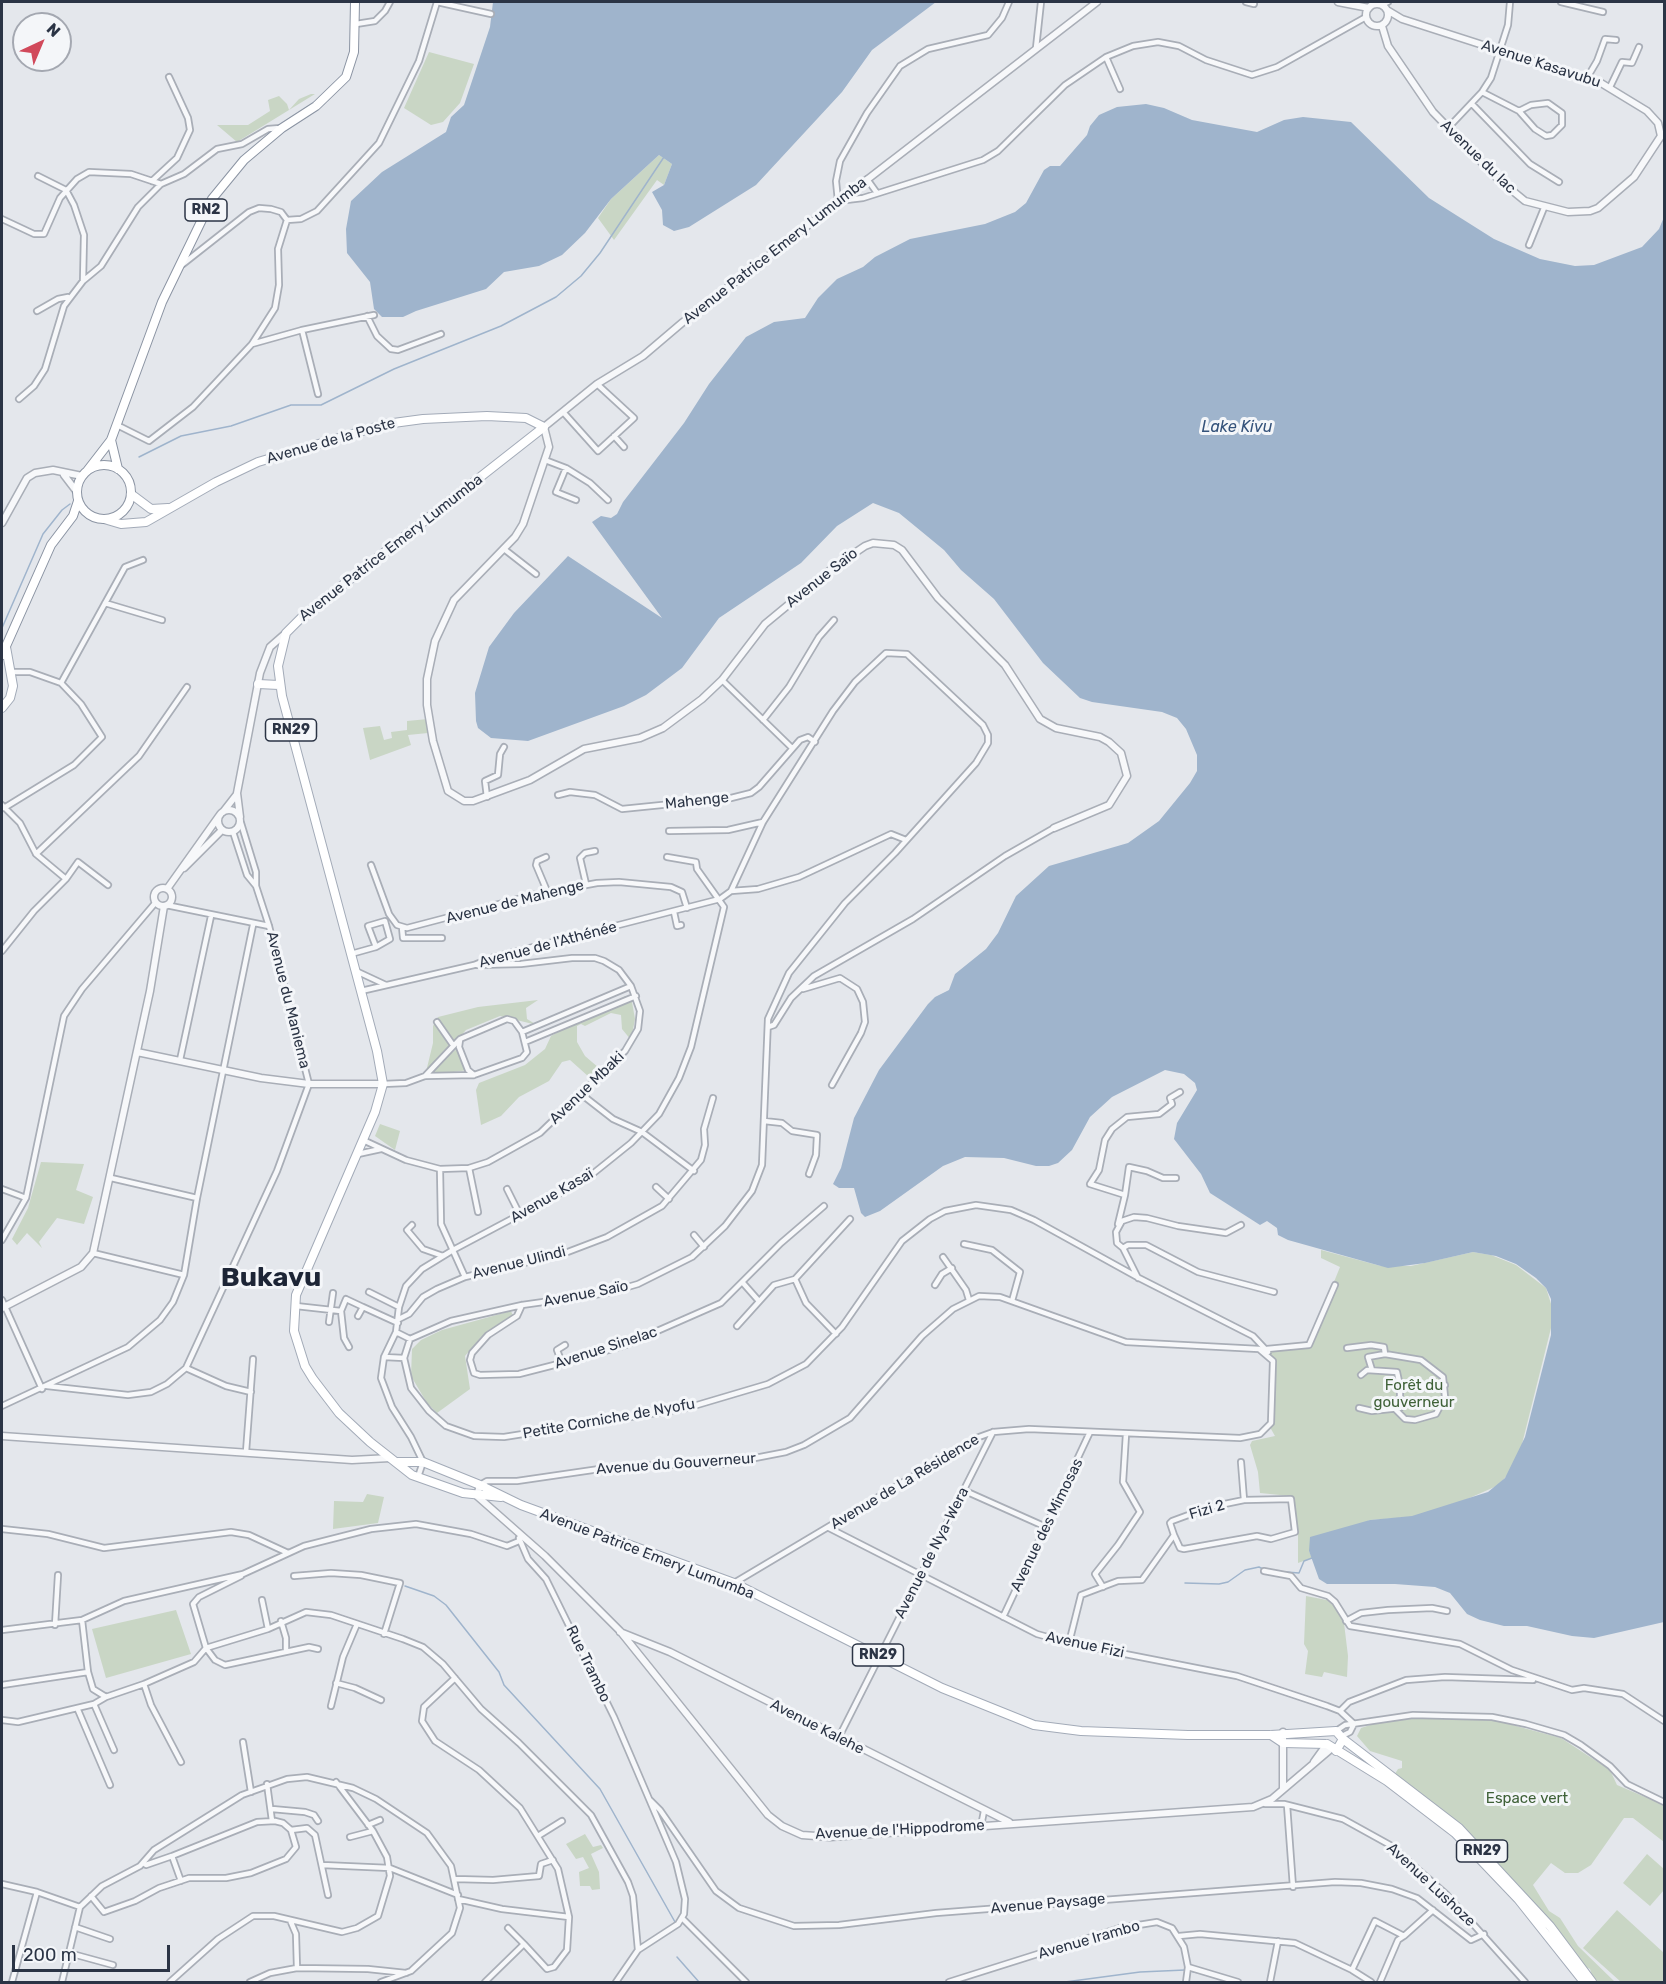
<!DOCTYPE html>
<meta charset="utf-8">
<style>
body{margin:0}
#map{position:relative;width:1666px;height:1984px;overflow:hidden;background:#e4e7ec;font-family:Rubik,sans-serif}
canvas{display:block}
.frame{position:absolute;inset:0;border:3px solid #2b3445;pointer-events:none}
.north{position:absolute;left:12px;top:12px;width:60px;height:60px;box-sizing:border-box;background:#f4f6f9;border:2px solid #a4a8b1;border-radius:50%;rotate:44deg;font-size:16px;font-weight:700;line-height:24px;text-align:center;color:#2b3445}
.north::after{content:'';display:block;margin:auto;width:21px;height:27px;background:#d1495b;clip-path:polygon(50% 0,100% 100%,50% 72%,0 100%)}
.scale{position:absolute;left:12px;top:1945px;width:158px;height:27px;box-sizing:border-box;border:3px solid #2b3445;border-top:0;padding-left:8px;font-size:18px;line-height:21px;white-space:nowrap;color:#2b3445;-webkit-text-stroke:4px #f4f6f9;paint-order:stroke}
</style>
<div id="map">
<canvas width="1666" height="1984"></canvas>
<div class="frame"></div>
<div class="north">N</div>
<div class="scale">200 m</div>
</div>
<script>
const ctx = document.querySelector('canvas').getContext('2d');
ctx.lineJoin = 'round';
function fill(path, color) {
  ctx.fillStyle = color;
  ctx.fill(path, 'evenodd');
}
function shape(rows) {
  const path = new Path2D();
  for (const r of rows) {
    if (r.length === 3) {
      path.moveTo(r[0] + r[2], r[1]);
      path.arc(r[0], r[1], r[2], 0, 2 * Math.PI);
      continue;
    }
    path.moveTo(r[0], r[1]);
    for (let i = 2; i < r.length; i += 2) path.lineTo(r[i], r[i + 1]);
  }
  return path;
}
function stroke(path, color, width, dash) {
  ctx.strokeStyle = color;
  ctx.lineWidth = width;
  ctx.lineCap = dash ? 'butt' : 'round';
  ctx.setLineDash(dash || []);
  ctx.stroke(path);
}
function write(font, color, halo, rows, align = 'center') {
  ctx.font = font + ' Rubik,sans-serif';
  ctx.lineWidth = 6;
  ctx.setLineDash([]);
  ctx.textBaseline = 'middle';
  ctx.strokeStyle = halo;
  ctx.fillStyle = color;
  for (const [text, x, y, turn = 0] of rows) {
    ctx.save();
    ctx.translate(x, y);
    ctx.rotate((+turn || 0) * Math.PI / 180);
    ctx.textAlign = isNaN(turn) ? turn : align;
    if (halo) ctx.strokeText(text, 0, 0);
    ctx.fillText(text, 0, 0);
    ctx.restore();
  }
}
fill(shape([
 [429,52,474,64,460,103,443,122,431,125,404,108],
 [311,94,315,94,237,142,217,125,248,125,270,111,268,100,279,96,287,104,289,110,299,99],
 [659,155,672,164,664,185,657,180,614,240,598,218,611,199],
 [428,719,428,733,408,735,411,745,370,760,363,728,380,726,384,740,392,738,391,732,407,730,407,721],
 [625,996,632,1002,635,1019,631,1040,622,1029,621,1015,611,1013,585,1026,581,1024,577,1026,577,1042,585,1056,599,1068,589,1077,570,1060,562,1062,549,1081,519,1097,501,1116,481,1125,476,1090,479,1083,525,1065,545,1049,551,1036],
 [538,1000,526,1008,527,1019,537,1025,500,1016,466,1030,429,1072,459,1047,468,1070,425,1076,433,1043,433,1026,438,1017,478,1007],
 [380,1124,400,1131,395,1150,375,1136],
 [41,1162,84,1164,76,1190,93,1197,84,1224,57,1218,39,1242,42,1248,27,1233,17,1245,12,1239,28,1208],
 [1321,1250,1381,1266,1411,1266,1473,1252,1491,1255,1516,1265,1546,1288,1553,1310,1552,1324,1521,1448,1512,1469,1499,1485,1465,1500,1412,1517,1370,1520,1309,1551,1312,1558,1298,1563,1298,1533,1290,1496,1260,1493,1258,1472,1250,1445,1252,1441,1275,1436,1267,1422,1271,1414,1273,1374,1267,1349,1304,1346,1311,1339,1340,1267,1321,1258],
 [511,1311,513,1316,481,1337,465,1356,470,1389,437,1413,427,1403,411,1376,412,1349,421,1340,442,1330],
 [367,1494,384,1497,378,1523,333,1529,334,1501,363,1502],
 [1306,1596,1327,1600,1334,1606,1344,1623,1348,1656,1347,1677,1324,1672,1322,1677,1305,1674,1308,1651,1304,1644],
 [176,1610,191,1654,106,1678,92,1629],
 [1440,1717,1490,1719,1561,1738,1610,1770,1617,1785,1664,1805,1664,1842,1633,1818,1624,1818,1591,1865,1578,1873,1565,1873,1551,1863,1533,1885,1549,1911,1560,1918,1578,1946,1615,1982,1594,1982,1590,1969,1577,1963,1540,1915,1393,1777,1398,1769,1402,1768,1402,1761,1370,1751,1357,1736,1361,1728,1382,1721],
 [585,1834,593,1847,601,1845,603,1848,591,1854,599,1872,600,1889,592,1890,590,1886,580,1886,579,1872,589,1868,583,1857,576,1859,566,1844],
 [1647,1854,1664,1869,1664,1890,1650,1906,1623,1883],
 [1617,1910,1664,1953,1664,1982,1621,1982,1583,1948]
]), '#c9d6c5');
fill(shape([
 [493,2,936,2,872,50,842,92,756,185,689,227,674,231,663,225,662,210,652,192,664,185,672,164,659,155,611,199,585,233,562,255,539,266,504,272,486,289,416,311,403,317,382,317,374,309,370,282,347,253,346,229,351,201,382,172,446,132,451,117,464,105,490,27],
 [1146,104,1164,108,1192,120,1257,132,1284,120,1303,117,1351,122,1429,198,1494,239,1540,259,1575,266,1594,265,1642,247,1659,229,1664,217,1664,1622,1594,1638,1572,1636,1527,1626,1504,1626,1480,1620,1467,1614,1450,1593,1435,1587,1395,1584,1327,1584,1319,1579,1309,1551,1310,1537,1370,1520,1412,1516,1488,1492,1505,1478,1525,1437,1551,1335,1551,1299,1546,1288,1536,1278,1516,1264,1496,1256,1473,1252,1425,1263,1388,1268,1288,1240,1278,1235,1277,1228,1267,1221,1260,1225,1210,1193,1201,1174,1174,1139,1177,1123,1197,1090,1195,1083,1184,1074,1165,1070,1112,1097,1090,1117,1072,1150,1058,1163,1049,1166,1036,1166,1004,1158,965,1157,943,1166,880,1211,865,1217,861,1213,854,1188,839,1188,833,1184,841,1168,854,1118,879,1070,928,1004,935,997,949,990,955,974,986,949,998,933,1016,896,1049,866,1128,843,1159,821,1190,783,1197,771,1197,755,1186,729,1177,718,1162,712,1092,702,1080,698,1043,663,994,599,961,570,944,550,899,513,873,503,837,526,801,563,719,618,682,668,646,695,624,706,528,741,491,738,478,728,476,721,475,693,489,647,514,613,568,556,662,618,592,522,601,516,611,518,617,514,623,502,684,423,709,384,746,337,774,322,805,318,818,298,837,279,863,267,875,257,910,239,985,224,1015,212,1026,203,1044,170,1050,166,1060,166,1087,135,1090,126,1099,115,1117,107]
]), '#9fb4cc');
stroke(shape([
 [139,457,181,436,231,426,291,405,321,405,394,369,501,326,556,297,581,276,600,253,664,157],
 [2,628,43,534,62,510,70,504],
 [1273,1571,1299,1573,1304,1561,1312,1558],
 [1185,1583,1219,1584,1228,1582,1245,1570,1259,1567,1263,1569],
 [405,1586,434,1596,446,1605,499,1672,504,1685,600,1789,675,1922],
 [677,1957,699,1982],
 [1193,1972,1201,1973],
 [1065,1982,1140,1972,1185,1970]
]), '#9fb4cc', 1.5);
const minor = shape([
 [1009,2,1002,18,988,35,928,49,900,66,867,113,840,161,836,181,838,201,863,198,983,160,998,151,1065,85,1106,57,1133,46,1158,42,1179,46,1206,60,1252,75,1277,67,1366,17],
 [1246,2,1254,4],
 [1561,2,1603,12],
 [1381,5,1388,2],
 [356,24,375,21,385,11,390,2],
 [1036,48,1041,2],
 [1106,57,1120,89],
 [1587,78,1597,61,1605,39,1616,40],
 [1610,87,1622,62,1632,63,1639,47],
 [1482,92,1519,111,1535,129,1546,136,1552,135,1562,125,1562,113,1548,103,1531,105,1519,111],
 [1472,104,1530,164,1559,182],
 [1448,128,1482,92,1491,78,1508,25,1510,2],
 [38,176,66,190,74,205,84,235,83,281,101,266,138,207,161,184,184,174,217,149,242,144,268,129,280,128],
 [867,179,877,193],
 [152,181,177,158,190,130,188,118,169,77],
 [2,219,34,234,44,234,60,198,77,179,89,172,131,174,161,184],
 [287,220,301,219,317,211,379,143,419,61,437,2,491,14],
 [1529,245,1544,208],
 [37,311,58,299,68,297],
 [367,316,377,336,391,349,398,350,441,334],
 [302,330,318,394],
 [252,344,302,330,374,315],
 [19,399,34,386,45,369,64,306,83,281],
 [564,413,598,451,634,418,597,384],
 [117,425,149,441,193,407,252,344,275,308,279,285,278,249,287,220,281,212,271,209,259,208,249,212,183,264],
 [614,436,624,447],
 [545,460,566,468,590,483,608,500],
 [566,468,556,492,576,500],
 [504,549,536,574],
 [105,603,162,620],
 [722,680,792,748],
 [61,683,125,567,143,560],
 [763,720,789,687,819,637,834,620],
 [558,795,570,792,595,795,622,809,731,798,751,793,759,787,800,740,808,737,815,742],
 [487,797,485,781,498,775,500,754,504,747],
 [2,805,20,823,36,854,66,879,34,911,2,951],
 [4,808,74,765,102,737,81,704,61,683,30,672,12,672],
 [669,831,728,830,763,822],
 [233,832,247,875,256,886],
 [36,854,139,756,187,687],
 [546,857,537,861,536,865,547,891],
 [371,865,389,914,397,925,407,928,533,895,597,883,619,882,671,887,682,892,687,908],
 [66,879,78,862,108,885],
 [586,884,580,858,585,853,595,851],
 [731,891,758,889,799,877,891,834,906,840],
 [166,905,269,926],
 [674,912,677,926,681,925],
 [385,921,390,939,376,947,368,926,385,921],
 [402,927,403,938,442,938],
 [351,954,376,947],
 [356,971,386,985],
 [803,989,840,978,857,989,863,1002,865,1022,861,1033,832,1085],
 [361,991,474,965,494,957,720,899,731,891,763,822,833,711,855,682,886,653,907,654,983,725,988,735,988,743,976,763,895,853,845,903,789,973,768,1019,762,1165,752,1191,725,1226,692,1257,638,1284,607,1293,522,1305,451,1321,410,1339,404,1358],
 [437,1022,453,1045],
 [768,1027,774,1025,791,998,814,976,913,919,1005,856,1054,828],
 [522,1032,631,986],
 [460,1040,459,1047,468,1070,474,1075],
 [525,1042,636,996],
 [180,1060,211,916],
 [383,1084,406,1083,425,1076,474,1075,522,1058,527,1052,522,1032,514,1021,507,1019,460,1039,425,1076],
 [581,1094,613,1119,642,1132,694,1171],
 [764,1121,782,1123,792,1131,817,1135,816,1155,809,1174],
 [363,1140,406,1160,440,1169,469,1168,488,1162,540,1133,625,1051,638,1029,640,1011,631,986,619,970,604,961,595,958,572,958,521,964,477,965],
 [358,1154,381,1149],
 [469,1168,478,1212],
 [440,1169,441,1224,465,1277],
 [111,1178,197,1198],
 [656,1187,669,1199],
 [2,1189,26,1198],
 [507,1189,520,1215],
 [1125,1195,1129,1167,1147,1171,1163,1178,1176,1178],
 [1118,1224,1125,1195,1090,1184,1099,1170,1105,1140,1112,1129,1127,1117,1159,1114,1172,1104,1170,1098,1180,1092],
 [412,1225,407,1230,423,1249,443,1256],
 [694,1235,704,1247],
 [2,1240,26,1198,64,1016,82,989,156,902],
 [964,1244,992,1250,1020,1272,1012,1301],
 [1123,1248,1128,1245,1146,1245,1198,1272,1274,1292],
 [93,1253,184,1275],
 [943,1257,966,1290,969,1300],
 [1138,1278,1123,1248,1117,1243,1116,1232,1122,1221,1134,1217,1147,1218,1178,1226,1226,1233,1241,1225],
 [795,1279,806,1303,836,1334],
 [743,1283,758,1300],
 [935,1285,942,1274,952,1268],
 [369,1292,399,1307],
 [2,1300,42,1389],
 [522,1305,517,1316,488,1335,472,1353,470,1360,474,1373,480,1375,519,1374,562,1363,623,1346,721,1303,781,1243,824,1206],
 [296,1306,341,1311],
 [358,1316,363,1307,398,1323],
 [399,1319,409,1314,423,1297,437,1289,465,1277,565,1253,607,1237,662,1206,701,1160,705,1145,704,1129,713,1098],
 [329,1322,333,1293],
 [737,1326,774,1285,795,1279,850,1219],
 [396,1332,410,1339],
 [349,1347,344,1338,341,1311,346,1299,363,1307],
 [1347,1348,1371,1345,1384,1347,1385,1354],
 [1267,1349,1309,1345,1335,1285],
 [384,1357,404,1358,411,1388,429,1411,446,1426,474,1436,504,1437,687,1408,768,1384,806,1364,842,1327,902,1241,930,1219,945,1211,976,1205,1011,1210,1034,1220,1139,1278,1253,1336,1268,1352],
 [562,1363,557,1350,565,1345],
 [186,1368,226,1386,251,1392],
 [1372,1370,1368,1357,1385,1354,1421,1360,1443,1377,1445,1397,1436,1414,1415,1420,1405,1419,1396,1410],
 [1411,1385,1431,1388,1445,1385],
 [47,1386,128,1395,151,1392,167,1384,186,1368,277,1171,309,1084,269,926,256,886,256,872,241,823],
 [2,1406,128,1347,160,1320,173,1302,184,1275,197,1198,253,925],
 [1359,1408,1372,1411,1400,1408,1400,1386,1397,1372,1367,1370,1361,1375],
 [246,1452,253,1359],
 [418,1477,423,1462,411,1437,392,1407,381,1378,384,1357,396,1332,399,1307,406,1286,422,1269,453,1250,585,1180,631,1143,659,1114,679,1078,691,1047,724,907,697,869,696,862,667,857],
 [480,1485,487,1481,517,1481,620,1466,724,1464,786,1452,804,1445,850,1418,922,1336,953,1309,979,1296,1000,1297,1126,1342,1259,1349,1273,1361,1271,1423,1260,1434,1240,1438,1029,1429,993,1432,979,1437,734,1583],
 [963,1490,1046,1527],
 [829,1528,1037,1634,1069,1643,1237,1676,1327,1706,1340,1711,1354,1724],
 [2,1529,48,1534,104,1548,231,1532,249,1535,288,1553],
 [1174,1535,1180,1548,1184,1549,1257,1536,1271,1539,1295,1532,1291,1499,1244,1500],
 [519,1538,528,1559,546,1579,614,1717,676,1862,685,1899,684,1914,678,1924,638,1950,616,1982],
 [1264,1571,1291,1576,1301,1588,1328,1596,1335,1602,1350,1626,1460,1644,1512,1670,1572,1690,1584,1688,1623,1694,1664,1721],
 [241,1576,199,1597,193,1604,206,1648,215,1660,225,1665,309,1647,318,1649],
 [294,1576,331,1573,361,1575,400,1583,384,1634],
 [1103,1587,1095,1574,1118,1545,1140,1512,1123,1482,1126,1434],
 [262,1600,268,1629],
 [1003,1617,1090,1432],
 [82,1620,88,1672,93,1689,106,1697],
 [281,1621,286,1638,286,1651],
 [1346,1621,1361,1613,1388,1610,1432,1608,1447,1611],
 [55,1625,58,1575],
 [2,1630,82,1620,124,1601,243,1574,304,1546,371,1529,416,1524,471,1534,507,1546,519,1541],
 [1069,1643,1081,1595,1118,1581,1142,1580,1174,1535,1170,1523,1172,1521,1210,1507,1244,1500,1241,1462],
 [455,1678,424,1707,422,1721,435,1741,479,1770,520,1808,558,1869,569,1917,567,1950,554,1967,547,1969,524,1944,485,1982],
 [336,1683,355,1688,381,1700],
 [144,1684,151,1705,181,1762],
 [2,1685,88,1672],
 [94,1704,114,1750],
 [331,1706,343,1657,357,1624],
 [78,1710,110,1785],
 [1340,1711,1349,1702,1406,1680,1445,1677,1533,1680],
 [2,1720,18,1722,94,1704,106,1697,144,1684,194,1662,206,1648,268,1629,306,1612,331,1615,403,1639,423,1647,443,1664,481,1709,519,1743,591,1815,628,1882,633,1896,638,1950],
 [1336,1731,1345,1725,1413,1715,1492,1717,1526,1724,1564,1735,1581,1745,1610,1766,1627,1784,1664,1802],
 [1342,1736,1350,1732,1354,1724],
 [839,1737,993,1432],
 [243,1742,251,1792],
 [267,1784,272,1821],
 [650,1800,660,1810,716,1891,739,1908,794,1926,839,1925,936,1913,1335,1882,1361,1883,1392,1889,1417,1898,1471,1940,1484,1934],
 [1265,1804,1284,1804,1343,1819,1390,1845,1446,1894,1525,1982],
 [1287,1805,1293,1887],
 [272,1809,305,1812,314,1815,318,1821],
 [368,1825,380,1820],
 [981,1826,984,1811],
 [291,1830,307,1828,315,1835,328,1895],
 [538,1836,562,1821],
 [350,1837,373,1831],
 [172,1856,181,1881],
 [322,1865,390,1868,458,1895],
 [455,1879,493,1880,539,1876,541,1864,553,1860],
 [2,1884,37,1892,80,1907],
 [91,1896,104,1912,135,1901,159,1888,189,1878,226,1878,251,1873,286,1859,296,1847,291,1830,283,1823,275,1821,257,1822,172,1856,146,1865,143,1863],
 [458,1899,502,1909,569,1917],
 [682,1918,746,1982],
 [290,1920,296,1934,297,1968],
 [75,1927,110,1939],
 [508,1928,524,1944],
 [1179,1936,1200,1934,1295,1943,1352,1970,1371,1982],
 [69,1953,113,1965],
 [1188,1967,1238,1982],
 [1352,1970,1375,1921,1404,1936,1433,1910],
 [12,1982,37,1892],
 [62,1982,80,1907,102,1886,140,1866,154,1850,242,1795,287,1779,307,1777,353,1788,376,1799,427,1833,451,1866,460,1908,452,1933,411,1971,381,1982],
 [170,1982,218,1939,253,1916,274,1916,342,1932,357,1928,378,1916,390,1876,387,1857,373,1831,336,1782],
 [250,1982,270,1973,297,1968,368,1969,406,1973],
 [949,1982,1120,1928,1157,1922,1172,1928,1184,1947,1188,1967,1186,1982],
 [1270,1982,1278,1941],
 [1380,1982,1398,1940,1404,1936]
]);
const tertiary = shape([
 [1338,2,1369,8],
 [1377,15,11],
 [1382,26,1388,46,1433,112,1498,179,1525,201,1568,212,1590,211,1598,208,1634,177,1661,136,1658,123,1647,111,1601,83,1402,19,1387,10],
 [64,475,77,492],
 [2,523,27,478,35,473,53,470,82,476],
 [229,821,11],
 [223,812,237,794],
 [240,817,237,793,260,673,270,647,286,633],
 [1054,828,1109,805,1127,776,1121,753,1109,742,1100,737,1056,728,1040,719,1005,665,938,598,902,550,894,545,873,543,865,546,834,567,765,624,722,680,702,699,663,728,640,738,584,749,530,780,473,801,464,801,448,791,433,741,427,705,427,679,435,641,454,600,515,537,523,524,549,447,544,427,597,384,643,356,683,322,1097,2],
 [184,868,222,830],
 [163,897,9],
 [167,889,219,816],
 [137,1052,261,1078,309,1084,383,1084],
 [2,1308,81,1267,93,1253,150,991,164,906],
 [2,1436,352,1460,390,1458],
 [480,1485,477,1496,545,1556,620,1631,768,1815,782,1826,802,1835,830,1837,1253,1807,1272,1799,1332,1748],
 [620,1632,670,1652,1009,1822],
 [1314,1762,1327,1744],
 [1283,1789,1283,1732]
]);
const primary = shape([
 [131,494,151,509,168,508],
 [104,519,121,524,146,522,216,482,258,462,386,424,423,419,487,416,526,418,544,427,302,617,286,633,278,666,282,696,377,1051,383,1084,375,1112,296,1295,294,1331,305,1366,313,1379,339,1413,370,1442,412,1475,463,1493,501,1497],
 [258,684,279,685],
 [2,708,10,698,13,686,6,647],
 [398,1462,423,1462,480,1485,521,1505,734,1583,942,1688,1034,1725,1081,1731,1188,1735,1271,1735,1336,1731,1343,1739,1336,1751],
 [1271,1735,1283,1743,1327,1744],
 [1343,1739,1459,1828,1550,1926,1592,1982],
 [1327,1744,1387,1781,1455,1833,1518,1899,1584,1982]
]);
const trunk = shape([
 [111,440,118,469],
 [104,492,27],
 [87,471,111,440,162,302,212,199,244,160,282,128,316,106,346,77,354,52,355,2],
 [2,655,51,545,73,516,78,501]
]);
stroke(minor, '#a9aeb7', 8);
stroke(tertiary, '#a9aeb7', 9);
stroke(primary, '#a3abb8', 10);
stroke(trunk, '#8b94a3', 10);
stroke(minor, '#f7f8fa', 4.5);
stroke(tertiary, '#f7f8fa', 6);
stroke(primary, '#fff', 8);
stroke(trunk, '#fff', 8);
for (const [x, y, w] of [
 [206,210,42],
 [291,730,51],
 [878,1655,51],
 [1482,1851,51]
]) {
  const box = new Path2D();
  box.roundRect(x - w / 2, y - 11, w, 22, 4.5);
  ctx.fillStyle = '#f4f6f9';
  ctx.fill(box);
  stroke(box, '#2b3445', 1.5);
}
write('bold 14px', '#2b3445', null, [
 ["RN2",206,210],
 ["RN29",291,730],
 ["RN29",878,1655],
 ["RN29",1482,1851]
]);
write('15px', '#2b3445', '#f4f6f9', [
 ["Avenue Kasavubu",1541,64,18],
 ["Avenue du lac",1478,157,44],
 ["Avenue Patrice Emery Lumumba",775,251,-38],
 ["Avenue de la Poste",331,441,-16],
 ["Avenue Patrice Emery Lumumba",391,548,-38],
 ["Avenue Saïo",822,578,-38],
 ["Mahenge",697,801,-6],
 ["Avenue de Mahenge",515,902,-14],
 ["Avenue de l'Athénée",548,945,-15],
 ["Avenue du Maniema",288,1000,76],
 ["Avenue Mbaki",587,1088,-44],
 ["Avenue Kasaï",552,1196,-30],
 ["Avenue Ulindi",519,1263,-14],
 ["Avenue Saïo",586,1294,-11],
 ["Avenue Sinelac",606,1348,-18],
 ["Petite Corniche de Nyofu",609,1419,-10],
 ["Avenue du Gouverneur",676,1464,-4],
 ["Avenue de La Résidence",905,1482,-31],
 ["Fizi 2",1207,1510,-16],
 ["Avenue des Mimosas",1047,1525,-64],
 ["Avenue de Nya-Wera",932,1553,-63],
 ["Avenue Patrice Emery Lumumba",647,1554,21],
 ["Avenue Fizi",1085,1645,12],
 ["Rue Trambo",588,1664,64],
 ["Avenue Kalehe",817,1727,27],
 ["Avenue de l'Hippodrome",900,1830,-3],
 ["Avenue Lushoze",1431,1885,43],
 ["Avenue Paysage",1048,1904,-5],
 ["Avenue Irambo",1089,1940,-16]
]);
write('15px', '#3f6138', '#f4f6f9', [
 ["Forêt du",1414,1386],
 ["gouverneur",1414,1403],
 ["Espace vert",1527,1799]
]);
write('italic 16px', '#34527a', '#f4f6f9', [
 ["Lake Kivu",1237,427]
]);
write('bold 27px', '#1d2536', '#f4f6f9', [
 ["Bukavu",271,1278]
]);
</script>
